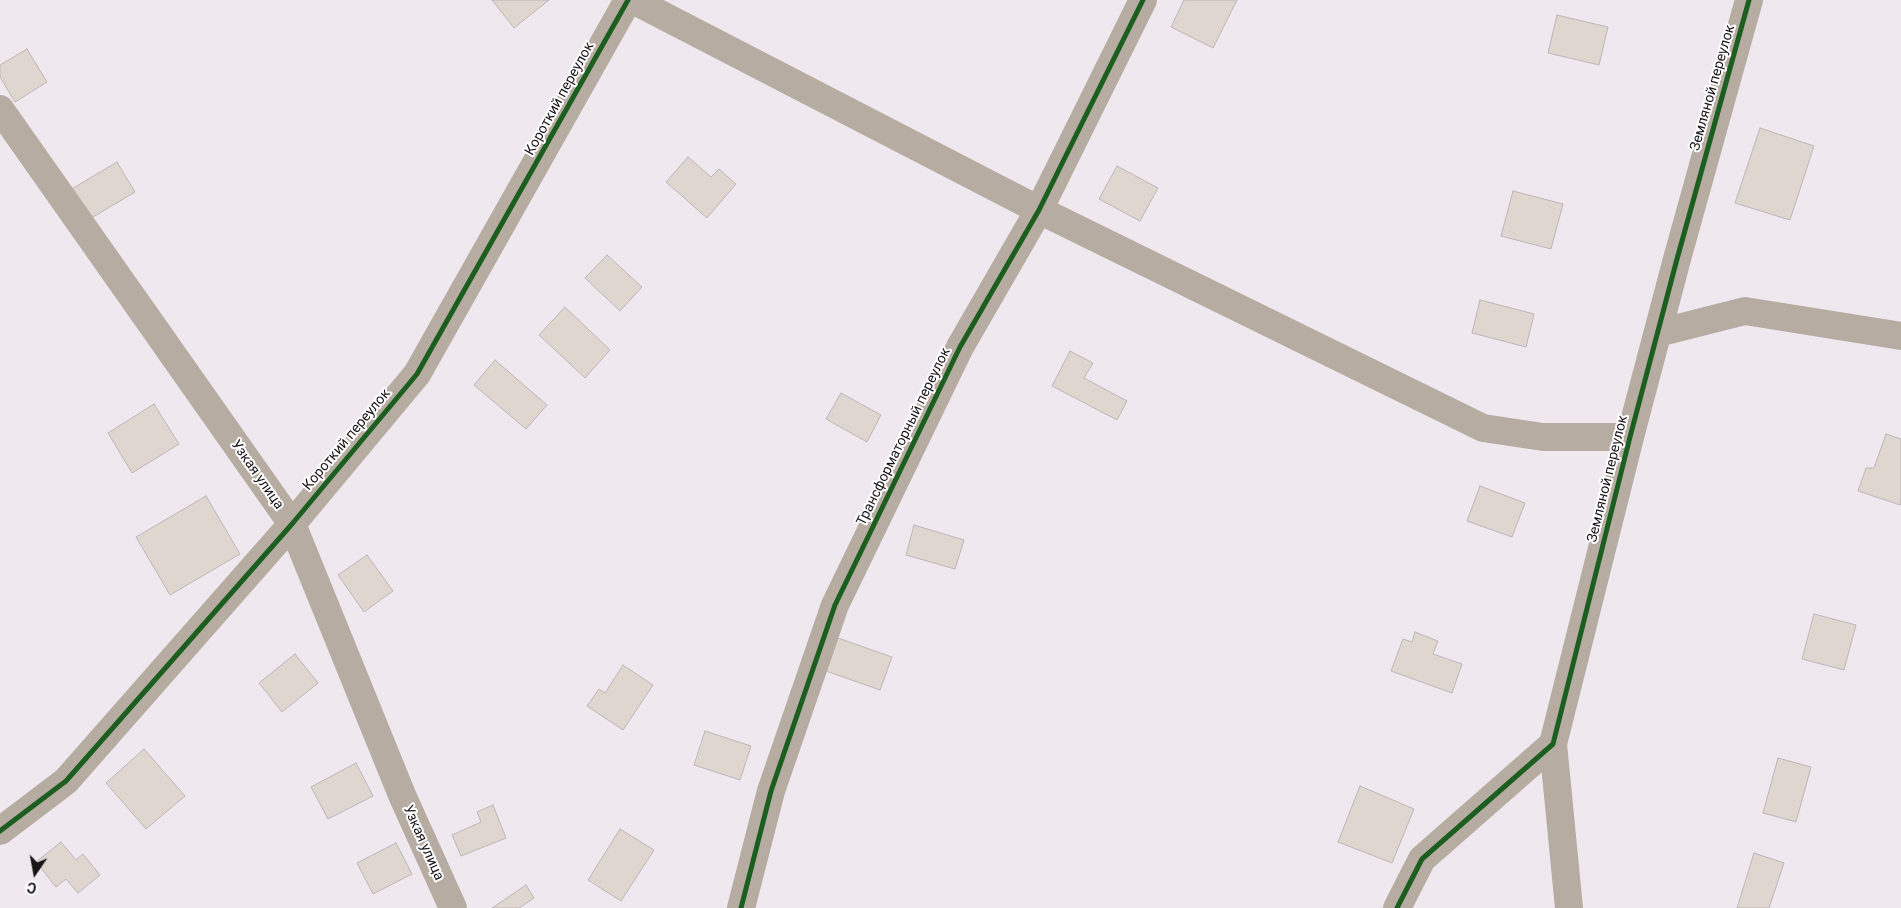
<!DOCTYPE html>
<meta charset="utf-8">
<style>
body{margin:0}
#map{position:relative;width:1901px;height:908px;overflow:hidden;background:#efe9ef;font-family:Roboto,sans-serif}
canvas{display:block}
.north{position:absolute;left:10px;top:848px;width:50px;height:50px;-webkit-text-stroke:4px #fff;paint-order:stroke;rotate:192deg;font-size:14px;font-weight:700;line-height:20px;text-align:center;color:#181317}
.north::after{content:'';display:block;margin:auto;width:18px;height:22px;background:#181317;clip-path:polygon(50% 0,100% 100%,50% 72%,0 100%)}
</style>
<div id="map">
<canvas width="1901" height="908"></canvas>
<div class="north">С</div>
</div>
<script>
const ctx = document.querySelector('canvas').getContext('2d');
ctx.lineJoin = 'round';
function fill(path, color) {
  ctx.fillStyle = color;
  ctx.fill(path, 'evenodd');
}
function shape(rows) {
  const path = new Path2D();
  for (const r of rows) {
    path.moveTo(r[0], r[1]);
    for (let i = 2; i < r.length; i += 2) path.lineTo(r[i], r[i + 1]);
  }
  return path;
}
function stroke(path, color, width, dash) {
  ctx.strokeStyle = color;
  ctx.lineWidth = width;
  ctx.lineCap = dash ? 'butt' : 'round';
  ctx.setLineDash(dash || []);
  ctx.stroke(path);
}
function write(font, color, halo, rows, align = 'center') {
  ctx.font = font + ' Roboto,sans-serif';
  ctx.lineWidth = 4;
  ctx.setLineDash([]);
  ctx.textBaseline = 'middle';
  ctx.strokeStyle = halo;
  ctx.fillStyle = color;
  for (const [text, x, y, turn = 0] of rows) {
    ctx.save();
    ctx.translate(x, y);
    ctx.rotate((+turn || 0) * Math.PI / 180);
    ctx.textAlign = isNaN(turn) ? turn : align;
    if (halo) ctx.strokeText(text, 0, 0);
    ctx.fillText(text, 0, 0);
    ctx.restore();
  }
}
const building = shape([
 [492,0,549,0,514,28,492,0],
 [1184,0,1237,0,1213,48,1171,27,1184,0],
 [1557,15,1608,27,1599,65,1548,53,1557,15],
 [27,49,47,82,15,102,0,77,0,65,27,49],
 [1760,128,1814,146,1790,220,1735,203,1760,128],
 [688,157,711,177,719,169,736,184,707,218,666,182,688,157],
 [117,162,135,192,88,220,70,190,117,162],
 [1117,166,1158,188,1140,221,1099,199,1117,166],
 [1513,191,1563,204,1551,249,1501,236,1513,191],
 [607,255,642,287,620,311,585,278,607,255],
 [1480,300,1534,314,1526,347,1472,333,1480,300],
 [565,307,610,350,585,378,539,335,565,307],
 [1070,351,1093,363,1084,378,1127,401,1117,420,1052,386,1070,351],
 [495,360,547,405,526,429,474,385,495,360],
 [841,393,881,415,867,442,826,419,841,393],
 [154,404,179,444,132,473,108,433,154,404],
 [1886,434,1901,439,1901,501,1900,505,1858,491,1866,468,1874,468,1886,434],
 [1480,486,1525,503,1512,537,1467,521,1480,486],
 [206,496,240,554,170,595,136,537,206,496],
 [914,525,964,540,955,569,906,555,914,525],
 [367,555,393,591,364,612,338,575,367,555],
 [1814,614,1856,625,1844,670,1802,659,1814,614],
 [1415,632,1438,641,1433,654,1462,664,1452,693,1391,671,1403,639,1412,642,1415,632],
 [838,638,892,657,880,690,826,671,838,638],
 [295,654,318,683,282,712,259,683,295,654],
 [623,665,653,685,623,730,587,706,599,689,605,693,623,665],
 [705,731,751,746,740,780,694,765,705,731],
 [144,749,185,796,146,829,106,783,144,749],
 [1778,758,1811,767,1796,822,1763,813,1778,758],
 [356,763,373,796,328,819,311,787,356,763],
 [1360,786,1414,809,1392,863,1338,842,1360,786],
 [493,805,506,838,461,856,452,835,481,822,477,812,493,805],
 [620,829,654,850,621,901,588,880,620,829],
 [61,842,76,860,83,854,100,875,78,893,66,879,56,887,36,862,61,842],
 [396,843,412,874,373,894,357,863,396,843],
 [1754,853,1784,863,1769,908,1737,908,1754,853],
 [526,885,534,898,519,908,492,908,526,885]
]);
fill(building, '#e0d6d0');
stroke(building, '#bbb6b7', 1);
stroke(shape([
 [633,0,1039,210,1483,428,1543,437,1630,437],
 [0,109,292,524,402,795,453,908],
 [1658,333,1745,311,1901,336],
 [1553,744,1569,908],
 [0,831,66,781,292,524,417,374,628,0],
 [741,908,771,791,835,605,960,347,1039,210,1143,0],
 [1397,908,1422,859,1553,744,1630,437,1677,259,1749,0]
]), '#b7aca2', 28);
stroke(shape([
 [0,831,66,781,292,524,417,374,628,0],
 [741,908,771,791,835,605,960,347,1039,210,1143,0],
 [1397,908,1422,859,1553,744,1630,437,1677,259,1749,0]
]), '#1b5e20', 5);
write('14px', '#181317', '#fff', [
 ["Земляной переулок",1713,88,-74],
 ["Короткий переулок",560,99,-61],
 ["Трансформаторный переулок",904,437,-64],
 ["Короткий переулок",347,440,-50],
 ["Узкая улица",257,475,55],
 ["Земляной переулок",1608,479,-76],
 ["Узкая улица",423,843,66]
]);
</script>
